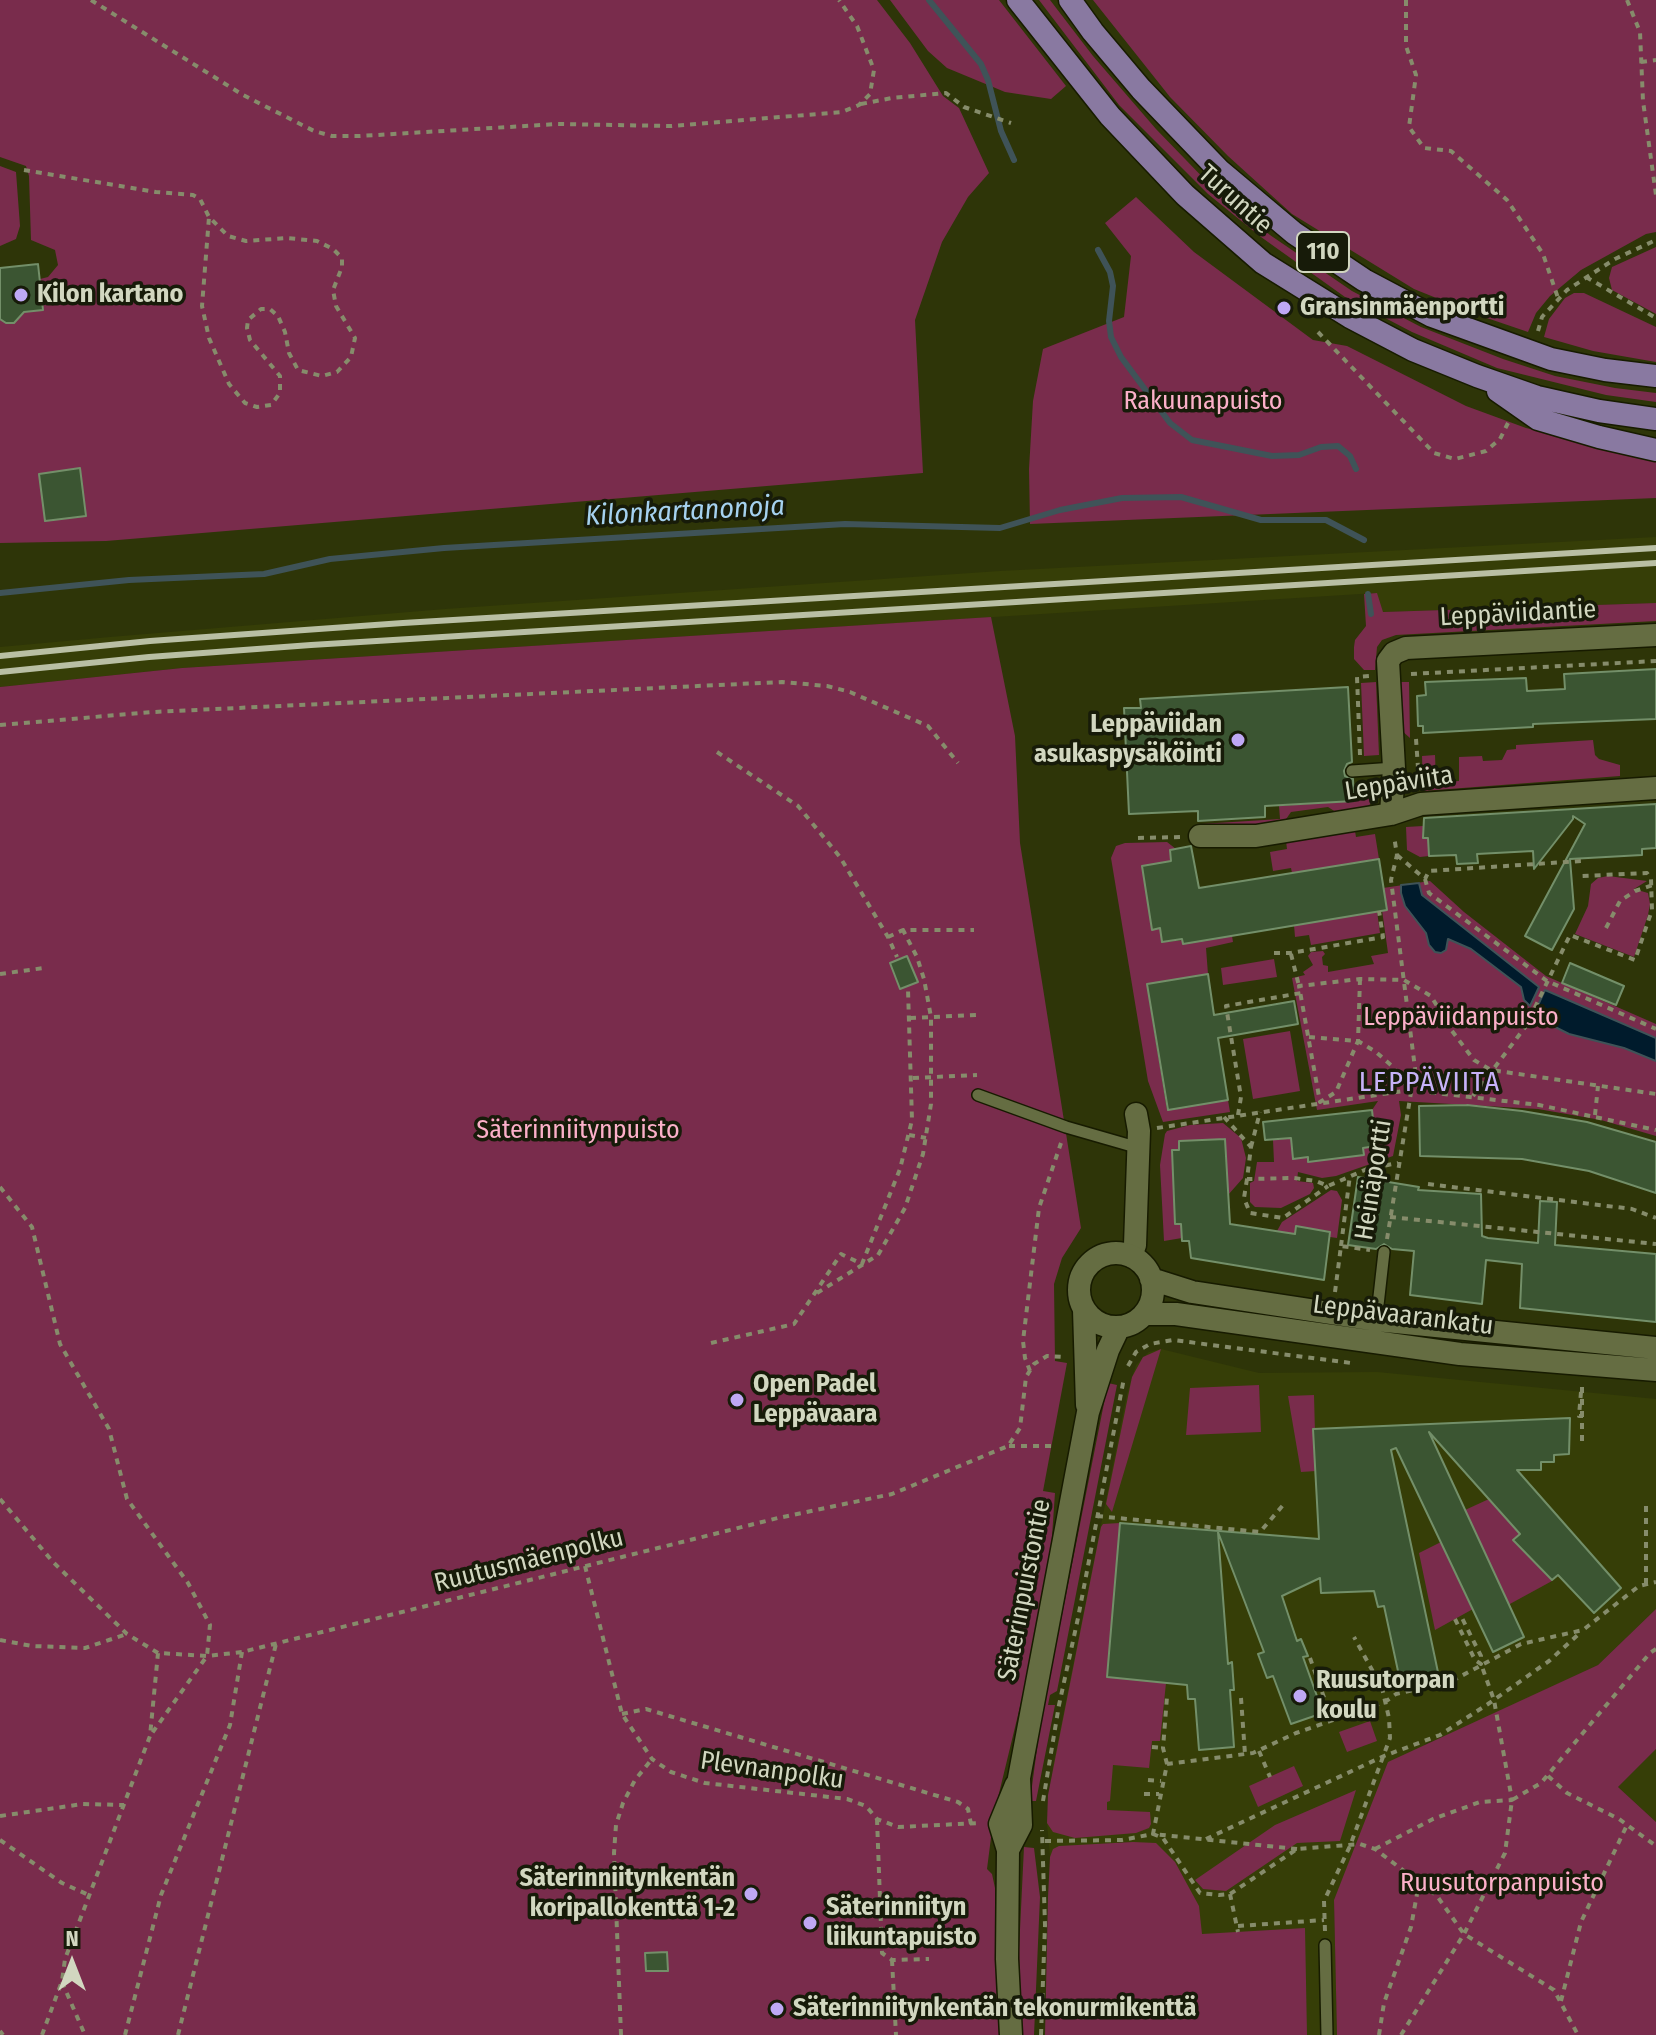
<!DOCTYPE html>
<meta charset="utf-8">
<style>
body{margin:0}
#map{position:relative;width:1656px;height:2035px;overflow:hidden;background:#2e3508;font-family:"Fira Sans Condensed",sans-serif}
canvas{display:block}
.north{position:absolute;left:32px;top:1923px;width:80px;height:80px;-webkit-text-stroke:6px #171b09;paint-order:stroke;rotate:0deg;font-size:22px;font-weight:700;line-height:32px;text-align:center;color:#d2d7c0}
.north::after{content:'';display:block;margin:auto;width:28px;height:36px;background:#d2d7c0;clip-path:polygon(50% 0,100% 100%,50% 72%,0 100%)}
</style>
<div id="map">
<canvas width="1656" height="2035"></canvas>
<div class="north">N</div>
</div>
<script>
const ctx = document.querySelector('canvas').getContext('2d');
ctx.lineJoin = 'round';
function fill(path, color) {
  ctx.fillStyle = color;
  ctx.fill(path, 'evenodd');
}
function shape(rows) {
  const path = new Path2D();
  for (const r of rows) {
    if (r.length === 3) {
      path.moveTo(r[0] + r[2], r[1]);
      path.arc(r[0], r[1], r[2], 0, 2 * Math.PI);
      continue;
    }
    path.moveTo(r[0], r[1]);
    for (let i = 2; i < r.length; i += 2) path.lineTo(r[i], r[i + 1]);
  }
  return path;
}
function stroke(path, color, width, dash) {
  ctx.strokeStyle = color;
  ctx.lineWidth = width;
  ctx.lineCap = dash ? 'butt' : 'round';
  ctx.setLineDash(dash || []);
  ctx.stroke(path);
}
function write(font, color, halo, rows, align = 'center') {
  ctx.font = font + ' "Fira Sans Condensed",sans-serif';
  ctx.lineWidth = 7;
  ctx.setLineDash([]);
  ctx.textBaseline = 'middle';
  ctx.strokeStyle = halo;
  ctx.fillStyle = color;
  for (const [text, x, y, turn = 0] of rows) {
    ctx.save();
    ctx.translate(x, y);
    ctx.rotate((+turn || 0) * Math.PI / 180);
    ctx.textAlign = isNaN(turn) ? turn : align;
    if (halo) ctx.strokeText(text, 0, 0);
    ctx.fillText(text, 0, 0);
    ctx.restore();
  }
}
fill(shape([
 [1656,537,1656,603,1382,612,1376,593,182,668,0,687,0,647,110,637,445,609,1000,571],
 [1161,1349,1259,1373,1377,1372,1656,1399,1656,1609,1598,1665,1446,1737,1426,1743,1352,1859,1334,1900,1337,2035,1045,2035,1050,1857,1047,1823,1053,1766,1127,1394,1136,1365,1149,1352],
 [1656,1749,1656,1822,1618,1787]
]), '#363e07');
fill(shape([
 [0,0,877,0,910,43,943,96,959,108,989,173,968,197,942,242,915,320,923,473,106,541,0,543,0,319,6,323,13,323,19,312,43,310,40,279,48,277,58,265,55,250,31,240,29,176,26,166,0,157],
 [890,0,999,0,1066,86,1051,99,1005,92,947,68,928,51],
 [1039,0,1050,0,1093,56,1156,129,1215,190,1270,235,1352,291,1421,327,1503,359,1555,376,1615,388,1656,393,1656,402,1606,395,1497,368,1412,332,1345,297,1261,237,1208,194,1119,105],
 [1093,0,1656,0,1656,232,1646,234,1581,270,1550,296,1536,313,1528,332,1481,316,1414,289,1292,214,1228,156,1170,97],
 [0,166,16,172,20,226,16,239,0,246],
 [1136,197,1194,252,1313,340,1347,346,1466,406,1526,428,1656,459,1656,498,1030,524,1029,469,1033,401,1043,349,1124,317,1131,256,1105,223],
 [1656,247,1656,314,1612,290,1609,278,1612,267],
 [1574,293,1584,293,1656,327,1656,362,1593,351,1544,337,1549,319,1565,298],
 [1377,593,1383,612,1656,603,1656,621,1396,635,1382,640,1377,647,1375,670,1364,670,1354,659,1354,647,1355,640,1366,626,1364,594],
 [991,617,1015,736,1020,843,1081,1228,1062,1258,1054,1284,1055,1361,1067,1363,1043,1491,1055,1493,1050,1565,1025,1686,994,1814,987,1869,992,1874,995,1888,999,2035,0,2035,0,687,182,668],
 [1376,682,1379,755,1364,756,1361,683],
 [1397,682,1409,682,1410,738,1401,730],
 [1593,740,1595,755,1599,759,1620,765,1620,776,1423,791,1422,756,1435,755,1436,782,1459,781,1459,757,1482,756,1483,761,1502,760,1507,750,1516,749,1516,745],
 [1377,787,1381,790,1381,794,1364,810,1339,814,1328,807,1291,812,1284,822,1201,829,1201,824,1280,819,1279,806,1354,801,1353,788],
 [1423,826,1423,838,1428,838,1429,856,1420,857,1407,850,1406,827],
 [1355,831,1356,837,1375,834,1379,859,1292,873,1291,868,1273,871,1270,852,1287,849,1286,841],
 [1167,842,1176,849,1170,850,1171,861,1142,866,1152,929,1160,928,1163,942,1232,936,1233,942,1206,948,1208,974,1147,985,1167,1110,1228,1100,1230,1112,1163,1122,1148,1081,1111,858,1116,846,1125,843],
 [1608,876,1647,881,1634,889,1648,893,1650,904,1648,915,1634,957,1575,934,1588,906,1591,884,1598,878],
 [1430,881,1464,912,1546,976,1656,1024,1656,1136,1601,1120,1538,1109,1399,1101,1401,1115,1393,1156,1336,1176,1322,1178,1298,1172,1297,1181,1313,1183,1314,1188,1310,1194,1281,1208,1255,1207,1250,1202,1250,1183,1254,1181,1257,1162,1274,1162,1273,1140,1291,1138,1293,1159,1308,1157,1308,1162,1363,1154,1363,1148,1376,1146,1372,1110,1378,1101,1317,1110,1292,978,1305,975,1303,972,1313,965,1308,956,1311,952,1323,951,1325,954,1322,957,1323,965,1328,966,1328,972,1374,964,1371,956,1388,953,1382,910,1387,909,1383,888],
 [1377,911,1380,933,1311,945,1309,935,1295,937,1294,925],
 [1274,959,1277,977,1223,985,1221,968],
 [1290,1031,1300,1091,1253,1099,1243,1039],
 [1223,1123,1241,1138,1246,1158,1243,1178,1228,1195,1179,1141,1179,1150,1172,1150,1175,1224,1181,1224,1182,1238,1164,1241,1160,1165,1165,1134,1167,1131,1190,1125],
 [1331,1190,1337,1191,1342,1200,1337,1238,1330,1237,1330,1231,1296,1227,1295,1234,1277,1231,1282,1222],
 [1161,1349,1112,1512,1106,1504,1132,1377,1143,1357],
 [1108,1383,1117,1385,1057,1691,1050,1695,1048,1705,1055,1705,1036,1801,1030,1801,1040,1726],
 [1259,1385,1261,1432,1186,1435,1190,1388],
 [1314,1395,1316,1471,1301,1472,1288,1396],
 [1489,1499,1520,1534,1514,1540,1552,1581,1508,1605,1465,1510],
 [1120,1523,1107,1677,1166,1683,1160,1741,1152,1741,1149,1768,1113,1765,1110,1801,1107,1802,1107,1810,1150,1812,1151,1824,1149,1828,1136,1833,1075,1838,1053,1832,1047,1823,1048,1795,1101,1527,1103,1524],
 [1441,1542,1473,1609,1435,1630,1419,1553],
 [1656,1609,1656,1749,1618,1787,1656,1822,1656,2035,1337,2035,1334,1900,1388,1762,1598,1665],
 [1370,1721,1377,1741,1347,1752,1339,1732],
 [1294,1766,1303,1786,1258,1807,1249,1786],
 [1356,1790,1340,1841,1297,1843,1226,1891,1203,1889,1195,1880,1275,1825],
 [1133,1842,1156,1843,1175,1862,1199,1906,1202,1934,1305,1928,1307,2035,1045,2035,1048,1897,1050,1857,1053,1849,1059,1846],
 [1024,1847,1034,1848,1040,1897,1034,2035,1021,2035,1019,1950]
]), '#792c4c');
const water = shape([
 [1419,883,1422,895,1539,987,1530,1006,1524,1000,1521,987,1471,949,1448,939,1446,950,1441,953,1435,952,1429,945,1426,933,1405,906,1401,893,1401,885,1419,883],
 [1545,990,1656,1038,1656,1061,1624,1048,1569,1034,1533,1016,1545,990]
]);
fill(water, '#001b2c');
stroke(water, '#3f5358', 2);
stroke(shape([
 [929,0,981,64,988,80,1001,131,1014,160],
 [1098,250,1110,272,1113,286,1109,321,1111,337,1121,357,1170,423,1192,440,1272,456,1299,455,1321,447,1338,446,1350,456,1356,469],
 [0,593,129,580,264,574,330,559,444,548,845,524,1000,528,1060,510,1122,498,1181,497,1261,520,1326,520,1364,540],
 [1368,594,1371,614]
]), '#3f5358', 6);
const building = shape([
 [38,264,43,310,24,312,14,323,6,323,0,319,0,268,38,264],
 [80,468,86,516,45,521,39,474,80,468],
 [1656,669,1656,719,1533,724,1533,727,1423,733,1423,726,1418,726,1417,696,1426,695,1425,682,1526,678,1527,691,1565,689,1564,674,1656,669],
 [1348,687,1352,762,1347,764,1344,771,1345,776,1353,779,1354,801,1265,806,1265,817,1198,821,1198,811,1129,814,1124,708,1141,708,1140,699,1348,687],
 [1656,804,1656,848,1642,849,1642,855,1570,859,1574,909,1552,950,1525,936,1585,824,1573,816,1573,819,1534,869,1533,851,1477,854,1478,863,1457,864,1456,855,1429,856,1428,838,1423,838,1424,818,1656,804],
 [1191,846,1199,888,1379,859,1387,910,1183,944,1182,939,1162,942,1160,928,1152,930,1142,866,1171,861,1170,850,1191,846],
 [907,956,918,982,900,989,890,963,907,956],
 [1570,963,1624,986,1616,1005,1562,983,1570,963],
 [1208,974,1214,1015,1294,1001,1298,1024,1218,1038,1228,1100,1168,1110,1147,984,1208,974],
 [1467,1105,1522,1111,1587,1122,1656,1142,1656,1193,1589,1171,1522,1159,1420,1156,1419,1106,1467,1105],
 [1372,1110,1376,1146,1363,1148,1364,1155,1308,1162,1308,1157,1293,1159,1291,1138,1265,1140,1263,1122,1372,1110],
 [1225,1139,1230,1224,1295,1234,1296,1226,1330,1232,1324,1280,1191,1258,1189,1241,1182,1241,1181,1224,1175,1224,1172,1150,1179,1150,1179,1141,1225,1139],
 [1358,1177,1419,1187,1418,1190,1481,1194,1482,1236,1488,1238,1538,1243,1540,1201,1557,1202,1555,1245,1656,1254,1656,1322,1520,1308,1522,1264,1486,1260,1482,1304,1410,1295,1414,1251,1392,1249,1384,1244,1376,1249,1348,1245,1358,1177],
 [1570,1418,1569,1454,1554,1455,1554,1462,1541,1462,1541,1470,1517,1470,1621,1588,1594,1613,1558,1575,1552,1580,1513,1540,1520,1534,1429,1432,1524,1637,1493,1652,1396,1448,1391,1450,1439,1677,1401,1685,1384,1606,1378,1607,1374,1591,1321,1593,1320,1578,1282,1596,1297,1641,1301,1639,1308,1656,1303,1657,1323,1713,1291,1724,1273,1676,1267,1678,1258,1654,1264,1652,1218,1532,1228,1664,1232,1662,1234,1690,1230,1690,1234,1747,1199,1750,1195,1699,1188,1699,1187,1685,1107,1677,1120,1523,1319,1539,1313,1429,1570,1418],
 [667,1952,668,1971,646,1971,645,1953,667,1952]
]);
fill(building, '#3b5532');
stroke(building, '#738f69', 2);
const service = shape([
 [1352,771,1394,768],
 [978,1095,1066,1127,1139,1148],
 [1376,1323,1384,1252],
 [1325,1945,1327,2035]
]);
const minor = shape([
 [1391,814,1394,768,1388,661,1394,653,1406,648,1656,635],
 [1200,836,1256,836,1391,814,1421,804,1656,788],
 [1131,1256,1135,1245,1139,1131,1136,1114]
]);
const secondary = shape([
 [1116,1290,37],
 [1151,1279,1192,1292,1376,1320,1656,1348],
 [1084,1310,1087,1405],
 [1144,1314,1176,1314,1460,1354,1656,1370],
 [1008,1850,1021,1825,1019,1778,1088,1412,1108,1350,1119,1327],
 [1011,2035,1007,1959,1008,1850,1000,1824,1016,1785]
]);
const primary = shape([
 [1018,0,1110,116,1185,195,1263,263,1350,317,1413,350,1477,376,1537,397,1599,411,1656,419],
 [1070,0,1093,32,1141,89,1219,170,1294,233,1364,280,1432,316,1551,359,1605,370,1656,376],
 [1498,391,1538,419,1599,437,1656,450]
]);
stroke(service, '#171b00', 14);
stroke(minor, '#171b00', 25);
stroke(secondary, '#171b00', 25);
stroke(primary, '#171b00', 25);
stroke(shape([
 [91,0,243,95,314,131,332,136,360,136,558,124,671,126,842,112,859,105,870,94,874,70,857,26,839,0],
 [1406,0,1406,46,1416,75,1409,127,1424,148,1451,151,1507,200,1543,254,1558,298],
 [1627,0,1640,32,1643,101,1656,195],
 [1641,62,1656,60],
 [861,104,892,98,946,93,964,107,1011,123],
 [24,170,156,192,193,195,200,199,209,217,228,236,246,241,287,238,317,241,333,249,342,258,342,267,333,290,336,306,355,338,351,357,337,372,322,376,298,370,289,353,285,332,278,316,270,309,261,309,248,320,247,328,250,340,280,376,280,393,271,405,257,407,245,403,229,384,209,338,202,306,209,217],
 [1586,277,1656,318],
 [1538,331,1542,317,1567,290,1615,259,1656,240],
 [1318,332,1434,453,1455,459,1486,451,1500,439,1508,423],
 [1411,674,1656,661],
 [0,725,153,712,782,682,827,686,850,692,928,726,958,763],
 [1416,739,1419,782],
 [717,752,798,806,840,857,888,937,897,957],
 [1360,755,1357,677,1370,676],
 [1138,838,1180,837],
 [1397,855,1425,879,1429,871,1581,861],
 [1425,879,1429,893,1547,981,1656,1029],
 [1606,928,1620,901,1635,891,1656,884],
 [888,937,903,930,974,930],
 [1274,953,1291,953,1383,937,1379,911],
 [1291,954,1299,986],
 [0,974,44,968],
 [1360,979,1358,1041,1336,1092,1320,1102,1299,986,1360,979,1404,980,1431,996,1452,1031,1474,1060,1491,1070,1656,1094],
 [910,1018,976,1015],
 [1309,1037,1358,1041,1376,1052,1393,1067,1410,1090],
 [913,1078,977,1075],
 [1473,1096,1526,1026,1570,935,1635,960,1652,910,1651,879,1647,873,1582,876],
 [1238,1115,1241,1097,1226,1006,1301,993],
 [1595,1115,1598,1086],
 [1224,1117,1251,1147,1247,1179,1294,1178,1316,1181,1328,1186,1367,1169,1398,1163],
 [1157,1128,1410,1090,1539,1105,1656,1130],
 [909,1135,926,1138],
 [1251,1147,1260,1112],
 [1247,1179,1244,1198,1250,1213,1283,1218,1328,1186],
 [1428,1184,1632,1209,1656,1218],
 [0,1187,32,1227,60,1344,109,1429,127,1499,188,1583,210,1625,207,1656,150,1736],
 [1390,1217,1656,1244],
 [1387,1239,1415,1068,1391,880,1397,855,1394,836],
 [1341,1246,1350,1175],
 [1335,1292,1341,1246,1370,1250],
 [817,1293,878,1255,905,1208,923,1154,931,1104,931,1017,924,979,917,957,903,930],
 [711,1343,794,1324,841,1254,862,1264,900,1169,912,1120,908,989],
 [1128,1366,1136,1352,1150,1344,1173,1340,1351,1363],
 [1030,1371,1025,1358,1023,1341,1039,1208,1061,1143],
 [1582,1387,1582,1441],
 [1581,1392,1579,1416,1583,1416],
 [1009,1446,1051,1446],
 [0,1499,53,1562,127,1634,158,1653,207,1656,242,1652,778,1518,892,1494,1008,1446,1020,1428,1026,1377,1034,1364,1047,1356,1064,1357],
 [1097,1516,1260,1532,1284,1504],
 [585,1566,622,1714,652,1759,671,1772,705,1783,847,1799,866,1806,877,1819,898,1827,980,1823],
 [1646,1584,1646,1505],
 [1455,1619,1475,1660,1481,1664,1481,1656,1461,1616],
 [0,1640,32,1646,85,1648,127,1634],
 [1310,1658,1332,1720],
 [1241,1698,1245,1754],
 [622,1714,646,1709,958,1802,968,1809,971,1824],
 [1152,1747,1163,1748],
 [1259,1751,1270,1777],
 [1167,1764,1163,1748,1167,1697],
 [1548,1776,1567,1793,1619,1819,1656,1846],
 [1148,1780,1161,1781],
 [1144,1794,1159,1794],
 [1043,1801,1059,1705,1078,1618,1124,1378],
 [0,1816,83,1804,124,1805],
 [877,1819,882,1953,892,1960,929,1959],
 [1206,1839,1384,1756,1440,1735,1488,1704,1549,1661,1581,1632],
 [0,1840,62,1883,91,1896],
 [1045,1841,1122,1840,1153,1834,1163,1838,1200,1893,1219,1895,1230,1894,1297,1849,1360,1844,1375,1849,1437,1896,1464,1934,1554,1990,1578,2035],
 [1297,1849,1153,1834,1167,1764,1253,1753,1296,1733,1385,1702,1396,1694,1450,1682,1521,1644,1583,1630,1639,1586,1656,1582],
 [1375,1849,1433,1819,1480,1802,1512,1800,1494,1700,1481,1664],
 [615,1885,636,1884],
 [1230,1894,1238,1932],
 [1238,1926,1324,1920],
 [1325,1931,1324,1901,1350,1846,1390,1738,1389,1718,1382,1688,1354,1637],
 [892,1960,896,2035],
 [62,1982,85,2035],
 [1561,2001,1581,1922,1627,1825],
 [0,2031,3,2035],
 [42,2035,62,1981,65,1959,150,1736,158,1653],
 [125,2035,161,1895,230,1725,242,1652],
 [178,2035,276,1644],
 [621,2035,614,1853,616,1825,623,1803,635,1780,652,1759],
 [1041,2035,1045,1925,1042,1830],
 [1379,2035,1384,2003,1411,1927,1419,1883],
 [1401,2035,1464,1934,1505,1853,1512,1800,1541,1783,1650,1653,1656,1649]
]), '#868c6b', 4, [6, 6]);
stroke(service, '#656d42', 11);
stroke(minor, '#656d42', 22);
stroke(secondary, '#656d42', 22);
stroke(primary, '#8979a1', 22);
stroke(shape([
 [0,656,150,641,403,623,1656,548],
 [0,672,149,657,311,645,1656,563]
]), '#b9bfa4', 6);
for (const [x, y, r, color] of [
 [21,295,8,"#bfa8f4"],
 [1284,308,8,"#bfa8f4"],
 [1238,740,8,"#bfa8f4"],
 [737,1400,8,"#bfa8f4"],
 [1300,1696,8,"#bfa8f4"],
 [751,1894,8,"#bfa8f4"],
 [810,1923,8,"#bfa8f4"],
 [777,2009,8,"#bfa8f4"]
]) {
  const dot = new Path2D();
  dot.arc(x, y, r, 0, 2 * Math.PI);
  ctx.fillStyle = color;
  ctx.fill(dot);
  stroke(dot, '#171b09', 3);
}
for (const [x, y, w] of [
 [1323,252,52]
]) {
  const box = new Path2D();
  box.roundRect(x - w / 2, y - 20, w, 40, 6);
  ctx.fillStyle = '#171b09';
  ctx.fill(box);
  stroke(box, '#d2d7c0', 2);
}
write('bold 24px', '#d2d7c0', null, [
 ["110",1323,252]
]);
write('26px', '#d2d7c0', '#171b09', [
 ["Turuntie",1235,200,42],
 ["Leppäviidantie",1518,614,-3],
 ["Leppäviita",1399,784,-9],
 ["Heinäportti",1374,1180,-81],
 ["Leppävaarankatu",1403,1316,7],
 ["Ruutusmäenpolku",529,1561,-14],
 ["Säterinpuistontie",1025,1590,-79],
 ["Plevnanpolku",772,1771,8]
]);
write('bold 26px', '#d2d7c0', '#171b09', [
 ["Kilon kartano",37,295],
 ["Gransinmäenportti",1300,308],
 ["Leppäviidan",1222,725,"right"],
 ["asukaspysäköinti",1222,755,"right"],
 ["Open Padel",753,1385],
 ["Leppävaara",753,1415],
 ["Ruusutorpan",1316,1681],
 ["koulu",1316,1711],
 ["Säterinniitynkentän",735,1879,"right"],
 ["koripallokenttä 1-2",735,1909,"right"],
 ["Säterinniityn",826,1908],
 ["liikuntapuisto",826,1938],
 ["Säterinniitynkentän tekonurmikenttä",793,2009]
], 'left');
write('26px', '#fcb0c9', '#171b09', [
 ["Rakuunapuisto",1203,402],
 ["Leppäviidanpuisto",1461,1018],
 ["Säterinniitynpuisto",578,1131],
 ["Ruusutorpanpuisto",1502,1884]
]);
write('italic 28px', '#a5d1ef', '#171b09', [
 ["Kilonkartanonoja",685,512,-3]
]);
ctx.letterSpacing = '2px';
write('28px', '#c7b2f9', '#171b09', [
 ["LEPPÄVIITA",1430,1083]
]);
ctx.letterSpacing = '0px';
</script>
